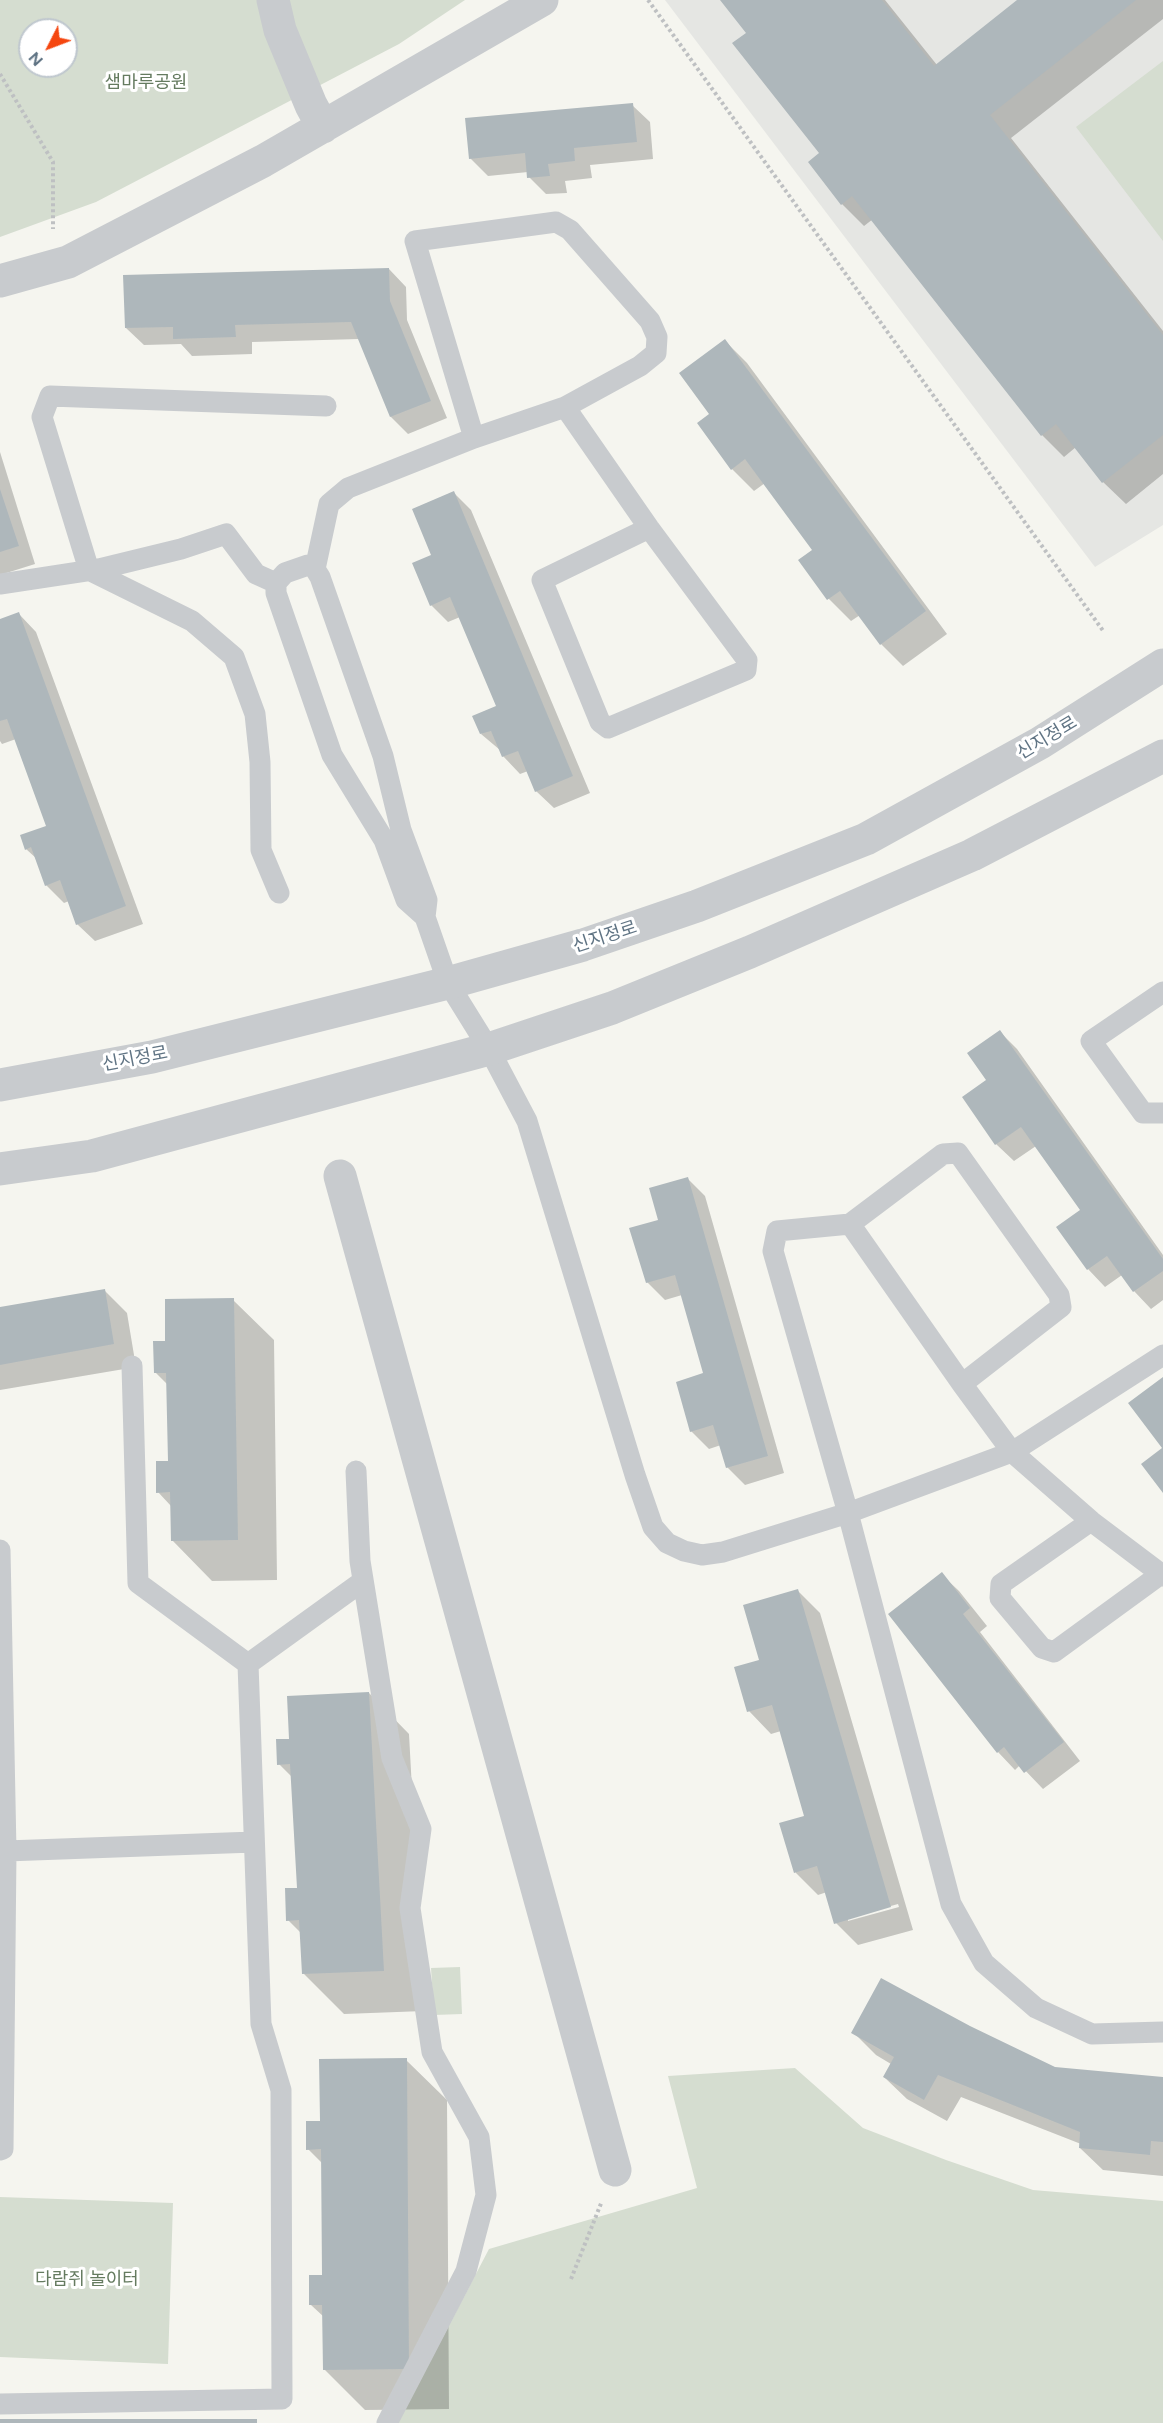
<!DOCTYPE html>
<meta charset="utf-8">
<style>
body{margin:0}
#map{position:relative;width:1163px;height:2423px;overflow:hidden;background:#f5f5ef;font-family:Figtree,sans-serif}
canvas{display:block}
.north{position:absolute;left:18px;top:18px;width:60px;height:60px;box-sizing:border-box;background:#fff;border:2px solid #bfc7ce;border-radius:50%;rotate:228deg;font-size:16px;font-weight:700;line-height:24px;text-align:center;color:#607484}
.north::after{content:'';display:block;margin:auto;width:21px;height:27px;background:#f5460f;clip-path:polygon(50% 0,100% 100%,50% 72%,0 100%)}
</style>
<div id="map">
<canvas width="1163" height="2423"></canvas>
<div class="north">N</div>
</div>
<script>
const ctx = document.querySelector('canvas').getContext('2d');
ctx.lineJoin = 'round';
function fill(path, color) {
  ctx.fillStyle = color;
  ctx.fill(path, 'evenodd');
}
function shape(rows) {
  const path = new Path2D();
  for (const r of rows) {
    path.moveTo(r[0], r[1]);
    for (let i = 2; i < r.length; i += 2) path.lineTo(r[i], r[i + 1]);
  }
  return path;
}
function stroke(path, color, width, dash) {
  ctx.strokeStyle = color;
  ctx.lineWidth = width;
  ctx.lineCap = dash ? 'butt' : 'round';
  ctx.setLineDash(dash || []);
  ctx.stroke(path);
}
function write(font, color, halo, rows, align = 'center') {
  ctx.font = font + ' Figtree,"Noto Sans KR",sans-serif';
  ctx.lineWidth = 6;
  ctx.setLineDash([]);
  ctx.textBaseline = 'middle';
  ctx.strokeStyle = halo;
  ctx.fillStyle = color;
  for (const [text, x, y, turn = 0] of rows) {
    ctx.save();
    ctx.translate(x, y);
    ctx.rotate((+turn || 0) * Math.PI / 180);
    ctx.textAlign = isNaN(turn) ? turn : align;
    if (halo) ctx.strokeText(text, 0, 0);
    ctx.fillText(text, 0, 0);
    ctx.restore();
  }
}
fill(shape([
 [665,0,1163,0,1163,525,1095,567]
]), '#e5e6e3');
fill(shape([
 [0,0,465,0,399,44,96,202,0,237],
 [30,30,66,30,66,66,30,66],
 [1163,61,1163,241,1076,127],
 [460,1967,462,2014,434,2015,431,1968],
 [795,2068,863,2128,946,2160,1033,2190,1163,2201,1163,2423,398,2423,489,2249,697,2188,668,2076],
 [0,2197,173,2203,168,2364,0,2357]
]), '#d5ddd0');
fill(shape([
 [721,0,885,0,937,65,1020,0,1163,0,1163,19,1011,138,1163,331,1163,474,1126,504,1103,482,1076,447,1064,457,1042,435,873,219,864,226,842,204,821,153,748,33],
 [632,105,650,122,653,159,590,165,592,178,565,181,567,193,546,194,529,177,528,172,488,176,470,158],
 [389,269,406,287,407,320,447,418,408,434,391,417,359,339,252,342,252,354,192,356,181,344,144,345,126,328],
 [725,341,747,363,947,634,903,666,881,644,860,615,851,621,829,599,800,560,814,550,765,483,754,491,732,469,712,415],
 [0,452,35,564,0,575],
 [454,493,471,510,590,793,554,808,536,791,528,771,520,774,503,756,500,750,481,734,498,707,460,617,448,622,431,605,433,555],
 [19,614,36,632,143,924,95,941,77,924,69,901,64,903,46,885,37,859,26,849,48,826,16,739,2,744,0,741,0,621],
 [1000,1032,1017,1049,1163,1255,1163,1300,1151,1309,1134,1291,1122,1275,1105,1287,1088,1269,1082,1211,1036,1146,1014,1161,996,1144,988,1080],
 [688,1179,705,1196,784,1473,745,1485,727,1467,721,1445,709,1449,691,1431,705,1374,682,1295,665,1300,647,1282,660,1221],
 [104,1290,127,1313,136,1367,0,1390,0,1309],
 [233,1300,274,1340,277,1580,212,1581,172,1540,171,1506,158,1492,170,1463,168,1385,155,1372,167,1342],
 [941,1574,959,1591,987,1626,980,1632,1080,1761,1043,1789,1020,1765,1015,1770,998,1752],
 [798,1591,820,1613,913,1930,858,1945,836,1923,827,1892,818,1895,796,1873,781,1824,806,1817,781,1731,771,1734,749,1711,761,1661],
 [898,1904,899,1907,848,1921,848,1918],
 [369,1693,409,1734,424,2011,344,2014,304,1974,302,1934,288,1920,298,1889,292,1777,279,1764],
 [969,2027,1055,2068,1163,2078,1163,2176,1103,2170,1080,2148,1081,2144,961,2097,947,2121,907,2099,884,2077,891,2064,876,2055,853,2032],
 [406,2060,447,2100,449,2409,365,2410,324,2369,324,2317,311,2305,323,2276,322,2163,308,2149,322,2122]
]), '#0003');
fill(shape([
 [720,0,882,0,934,66,1017,0,1136,0,990,115,1163,335,1163,435,1102,483,1056,424,1041,436,852,196,841,205,808,162,819,153,732,43,746,33],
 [633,103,637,142,574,148,575,161,548,164,550,176,527,178,525,153,469,159,465,118],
 [389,268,390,301,431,401,390,417,351,322,235,325,236,337,173,339,173,327,125,328,123,275],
 [725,339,926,611,880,645,840,591,827,600,798,560,812,550,745,459,731,470,697,423,709,414,679,373],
 [0,489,19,546,0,552],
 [454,491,573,776,535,792,518,751,502,757,491,731,480,734,472,716,496,706,450,597,430,606,412,563,431,555,412,509],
 [19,612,126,906,76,925,60,880,45,886,31,847,25,850,20,835,46,826,7,719,0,721,0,619],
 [1000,1030,1163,1259,1163,1271,1133,1292,1107,1256,1087,1270,1056,1227,1080,1210,1021,1127,995,1145,962,1097,986,1080,967,1053],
 [688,1177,768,1456,726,1468,713,1425,690,1432,676,1382,703,1373,675,1275,646,1283,629,1228,658,1220,649,1188],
 [105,1289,114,1344,0,1365,0,1307],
 [234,1298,238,1540,171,1541,170,1492,156,1493,156,1461,168,1461,166,1373,154,1373,153,1341,165,1341,165,1299],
 [1163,1377,1163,1493,1141,1464,1162,1448,1128,1403],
 [942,1572,970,1608,963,1614,1064,1742,1024,1773,1004,1747,997,1753,888,1614],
 [798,1589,891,1907,834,1924,817,1866,794,1873,779,1823,804,1816,772,1705,747,1712,734,1667,759,1660,743,1605],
 [369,1692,384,1971,302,1974,299,1920,286,1921,285,1888,297,1888,290,1764,277,1765,276,1739,289,1739,287,1696],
 [881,1978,970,2026,1055,2067,1163,2077,1163,2142,1151,2141,1150,2155,1079,2148,1080,2132,938,2075,924,2100,883,2077,894,2057,851,2033],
 [407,2058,409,2369,323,2370,322,2305,309,2305,309,2275,322,2275,321,2149,306,2150,306,2121,320,2121,319,2059],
 [0,2419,257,2419,257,2423,0,2423]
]), '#aeb7bb');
stroke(shape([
 [648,0,1104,632],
 [0,74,53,162,53,229],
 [571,2279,602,2201]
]), '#bec0c2', 4, [3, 3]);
stroke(shape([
 [565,407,649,528,747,660,746,670,608,728,600,722,542,580,649,528],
 [315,569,329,504,348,488,474,438,565,407,640,366,656,353,657,337,650,321,570,230,556,222,415,241,474,438],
 [0,584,99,569,181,549,226,534,256,574,276,583],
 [279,893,261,850,260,762,255,714,234,657,192,621,89,570,42,417,50,396,326,406],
 [425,917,406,900,384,840,332,755,276,593,276,583,285,573,308,565,315,569,320,577,383,756,401,830,427,900,425,917,448,983,489,1049,527,1121,635,1475,653,1527,667,1543,684,1551,702,1555,723,1552,848,1513,1012,1452,1163,1355],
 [1163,992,1091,1041,1143,1113,1163,1113],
 [850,1224,962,1384,1061,1307,1059,1295,958,1153,943,1154,850,1224,777,1231,773,1251,848,1513,951,1904,984,1963,1036,2008,1092,2034,1163,2032],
 [962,1384,1012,1452,1091,1521],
 [356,1471,360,1561,392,1758,421,1829,410,1908,432,2052,479,2137,486,2195,466,2271,387,2423],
 [0,1550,6,1851,254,1842],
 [1161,1574,1054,1652,1042,1648,1000,1598,1001,1584,1091,1521,1161,1574,1163,1576],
 [248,1664,363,1581],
 [0,2150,3,2149,6,1851],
 [0,2404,282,2399,281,2090,261,2024,248,1664,138,1583,132,1366]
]), '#c8cbce', 21);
stroke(shape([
 [273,0,280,30,311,105,323,127],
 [0,281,68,262,263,161,542,0],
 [340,1176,615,2170]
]), '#c8cbce', 33);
stroke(shape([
 [0,1085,152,1057,448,983,583,945,697,906,866,839,1040,743,1163,665],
 [0,1169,92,1156,489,1049,612,1008,750,952,972,855,1163,756]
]), '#c8cbce', 33);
write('18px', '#657b60', '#fff', [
 ["샘마루공원",146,83],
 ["다람쥐 놀이터",87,2280]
]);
write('18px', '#607484', '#fff', [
 ["신지정로",1047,738,-31],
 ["신지정로",605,937,-18],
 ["신지정로",135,1059,-11]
]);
</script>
